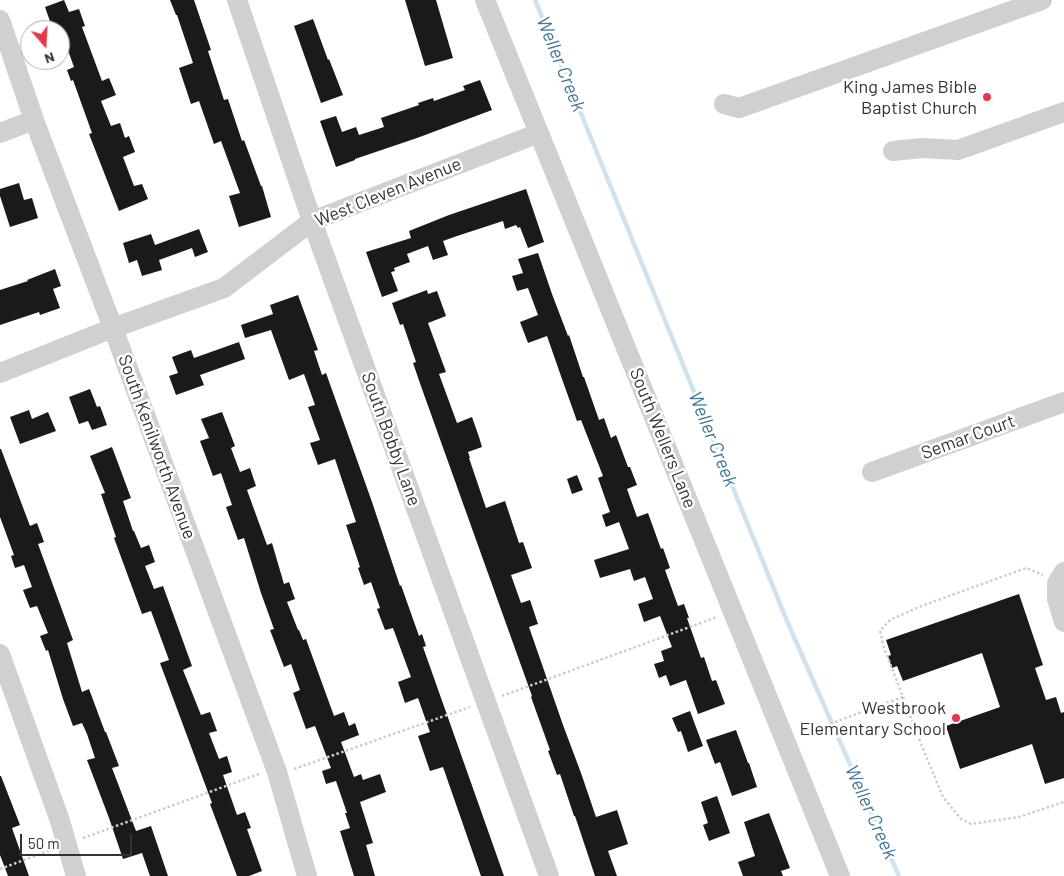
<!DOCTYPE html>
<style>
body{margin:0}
#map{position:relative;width:1064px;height:876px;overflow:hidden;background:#fff;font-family:Barlow,sans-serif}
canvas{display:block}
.north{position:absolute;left:20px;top:20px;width:50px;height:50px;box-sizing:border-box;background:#fff;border:1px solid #adadad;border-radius:50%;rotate:161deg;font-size:14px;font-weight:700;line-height:20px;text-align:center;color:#333}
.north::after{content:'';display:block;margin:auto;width:18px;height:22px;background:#e63946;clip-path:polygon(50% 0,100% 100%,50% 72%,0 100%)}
.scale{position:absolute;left:20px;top:834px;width:112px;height:22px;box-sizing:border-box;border:2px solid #333;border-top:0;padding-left:6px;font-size:15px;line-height:18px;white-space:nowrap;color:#333;-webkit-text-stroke:4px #fff;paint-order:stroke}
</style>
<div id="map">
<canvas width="1064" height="876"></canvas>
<div class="north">N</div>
<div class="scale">50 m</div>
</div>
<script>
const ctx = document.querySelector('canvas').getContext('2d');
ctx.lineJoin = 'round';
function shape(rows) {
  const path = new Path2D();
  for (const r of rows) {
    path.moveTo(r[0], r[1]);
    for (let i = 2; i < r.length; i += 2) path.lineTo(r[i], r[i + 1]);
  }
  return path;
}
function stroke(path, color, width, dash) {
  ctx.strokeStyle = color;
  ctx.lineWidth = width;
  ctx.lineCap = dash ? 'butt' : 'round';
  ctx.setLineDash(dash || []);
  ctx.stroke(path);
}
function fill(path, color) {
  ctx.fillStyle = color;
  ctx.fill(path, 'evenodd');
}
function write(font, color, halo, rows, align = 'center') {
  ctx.font = font + ' Barlow,sans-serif';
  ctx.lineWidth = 5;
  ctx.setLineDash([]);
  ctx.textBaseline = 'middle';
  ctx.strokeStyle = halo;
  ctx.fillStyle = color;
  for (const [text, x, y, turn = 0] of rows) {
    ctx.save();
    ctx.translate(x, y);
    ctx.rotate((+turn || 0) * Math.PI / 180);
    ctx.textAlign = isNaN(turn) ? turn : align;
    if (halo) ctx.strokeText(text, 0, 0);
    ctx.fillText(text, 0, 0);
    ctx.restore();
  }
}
stroke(shape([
 [535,0,787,621,899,876]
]), '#cfe2ee', 4.5);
fill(shape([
 [64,0,69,12,79,9,85,26,82,27,102,81,109,78,116,95,101,101,111,126,120,123,125,138,129,136,135,152,123,157,134,186,142,184,148,199,119,211,89,134,92,133,73,80,71,81,67,70,74,67,62,34,60,35,60,30,53,30,45,7],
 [170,0,194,0,211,50,208,51,224,100,228,99,242,141,244,140,261,186,262,186,271,217,239,227,229,196,240,193,221,141,214,144,199,101,191,104,179,68,193,63,177,15,176,15],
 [405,0,436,0,453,58,425,66],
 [313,19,328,60,329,59,343,95,321,103,294,26],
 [480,80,492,110,417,138,355,159,355,160,336,167,320,121,336,116,342,132,356,127,359,135,384,127,381,118,419,105,418,103,433,98,434,101,465,90,463,86],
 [19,183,24,200,32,198,38,218,10,227,0,196,0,189],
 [526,189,544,242,528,248,520,227,518,228,516,225,505,229,503,221,457,236,443,241,448,255,433,260,428,246,407,254,410,262,394,268,395,271,391,272,398,291,382,297,366,252,411,238,409,231,449,215],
 [199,229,208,252,195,257,192,248,159,260,162,270,142,276,137,260,129,263,123,243,151,234,155,245],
 [538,253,552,294,568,336,569,335,583,377,584,377,599,420,604,418,611,438,616,435,628,467,630,467,637,485,627,489,637,517,648,513,661,549,663,548,670,568,665,570,678,606,684,604,689,618,687,618,701,658,704,657,712,681,716,680,725,704,698,714,686,680,670,686,666,675,659,678,654,664,664,661,661,651,672,647,660,616,644,622,638,604,653,599,645,577,634,581,630,569,600,578,594,560,629,549,619,522,606,527,602,515,610,512,598,478,603,476,581,420,577,421,562,379,547,336,528,343,520,322,538,315,528,288,517,291,512,276,523,273,518,259],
 [55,269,61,286,53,289,60,308,40,315,39,312,0,325,0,290,28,281,27,280],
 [427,290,428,294,437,291,446,316,428,323,446,372,439,374,457,423,472,417,479,437,482,447,468,452,470,458,469,458,486,508,505,501,519,543,523,542,532,568,511,575,521,603,530,600,538,624,529,627,563,725,581,773,596,817,617,810,628,844,608,851,617,876,595,876,575,816,574,816,560,774,557,775,548,751,550,750,531,697,532,696,422,389,413,363,416,362,403,324,400,325,392,303],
 [298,295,318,350,314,351,322,375,326,373,372,502,400,586,401,585,419,636,422,634,426,646,423,647,504,876,481,876,443,767,430,771,418,736,430,732,418,698,405,703,398,682,411,677,393,628,385,630,377,609,380,608,371,582,364,585,358,568,360,567,346,525,356,522,335,459,318,465,310,443,320,440,308,407,315,405,304,374,289,380,271,330,245,338,241,325,273,314,270,305],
 [239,342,245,359,200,375,204,385,176,395,169,376,178,373,172,357,191,350,194,358],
 [90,389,97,407,100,406,107,425,92,430,88,421,79,424,69,397],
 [29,410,32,419,48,412,56,431,20,444,10,417],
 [222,412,235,446,231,448,240,472,250,468,256,486,247,490,267,545,272,543,284,584,289,582,295,599,287,602,298,630,299,630,303,640,306,639,334,716,344,712,349,726,355,723,359,735,341,742,354,777,361,774,363,780,380,774,386,792,360,802,373,843,366,845,375,876,354,876,340,831,350,828,345,813,347,813,336,781,326,784,322,771,331,768,315,726,306,729,293,693,300,690,291,664,284,667,270,630,274,629,261,593,244,538,238,540,226,507,232,505,221,473,213,476,200,441,209,438,201,419],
 [112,447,131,498,123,501,133,531,134,531,141,548,149,545,155,562,145,566,154,589,163,586,192,666,183,670,201,715,210,712,217,731,209,733,219,759,227,756,232,772,223,775,237,815,245,812,251,828,247,829,262,871,249,876,237,876,210,804,212,803,160,663,169,660,151,611,142,614,114,538,116,537,101,494,105,493,90,456],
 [0,449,1,449,30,526,37,523,44,542,38,544,73,640,67,643,82,692,89,689,105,732,106,732,119,766,112,768,136,831,151,826,168,876,150,876,142,853,123,859,109,818,87,760,95,758,87,734,82,723,73,726,63,699,48,650,46,651,40,636,48,633,37,606,30,608,23,590,32,587,24,565,15,568,11,556,14,555,0,517],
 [577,475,583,490,572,494,567,479],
 [1019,594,1043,665,1035,668,1046,700,1056,697,1061,713,1064,712,1064,778,1045,784,1032,744,960,769,946,726,1000,707,982,653,903,681,897,666,892,668,888,656,891,655,886,640],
 [690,711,703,746,688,752,681,731,678,732,672,718],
 [736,730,748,763,749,763,757,787,732,796,720,762,715,764,706,740],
 [0,776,1,776,20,825,12,828,29,876,8,876,0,855],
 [717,796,730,833,709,841,703,825,708,823,701,802],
 [769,813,790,868,781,871,783,876,743,876,738,862,755,856,744,822]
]), '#1a1a1a');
stroke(shape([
 [502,696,717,617],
 [903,697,921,744,943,797,961,819,971,824,1019,817,1064,802],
 [802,734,903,697,884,648,880,631,890,620,919,607,1026,568,1043,575],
 [294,769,470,707],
 [83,838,259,774],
 [0,869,51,850]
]), '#cdcdcd', 2.5, [2.5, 2.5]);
stroke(shape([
 [237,0,312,221,549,876],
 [485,0,840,876],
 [0,20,34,120,113,328,277,772,307,876],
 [724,104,739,108,1042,0],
 [0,133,34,120],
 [893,151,922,148,958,150,1064,112],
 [0,373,113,328,224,288,312,221,539,133],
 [872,472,1064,402],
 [1064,572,1057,583,1057,599,1064,622],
 [0,654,60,821,76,876]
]), '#d0d0d0', 20);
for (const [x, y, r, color] of [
 [987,97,5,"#e63946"],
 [956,718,5,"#e63946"]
]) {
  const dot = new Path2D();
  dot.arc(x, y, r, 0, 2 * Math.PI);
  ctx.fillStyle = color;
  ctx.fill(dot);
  stroke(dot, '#fff', 2);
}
write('18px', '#333', '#fff', [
 ["King James Bible",977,87],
 ["Baptist Church",977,108],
 ["Westbrook",946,708],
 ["Elementary School",946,729]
], 'right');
write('18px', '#333', '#fff', [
 ["West Cleven Avenue",388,192,-22],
 ["Semar Court",968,437,-20],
 ["South Wellers Lane",663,438,68],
 ["South Bobby Lane",391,439,70],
 ["South Kenilworth Avenue",157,447,70]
]);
write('italic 19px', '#3f7597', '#fff', [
 ["Weller Creek",561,64,68],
 ["Weller Creek",713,439,68],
 ["Weller Creek",871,812,66]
]);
</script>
